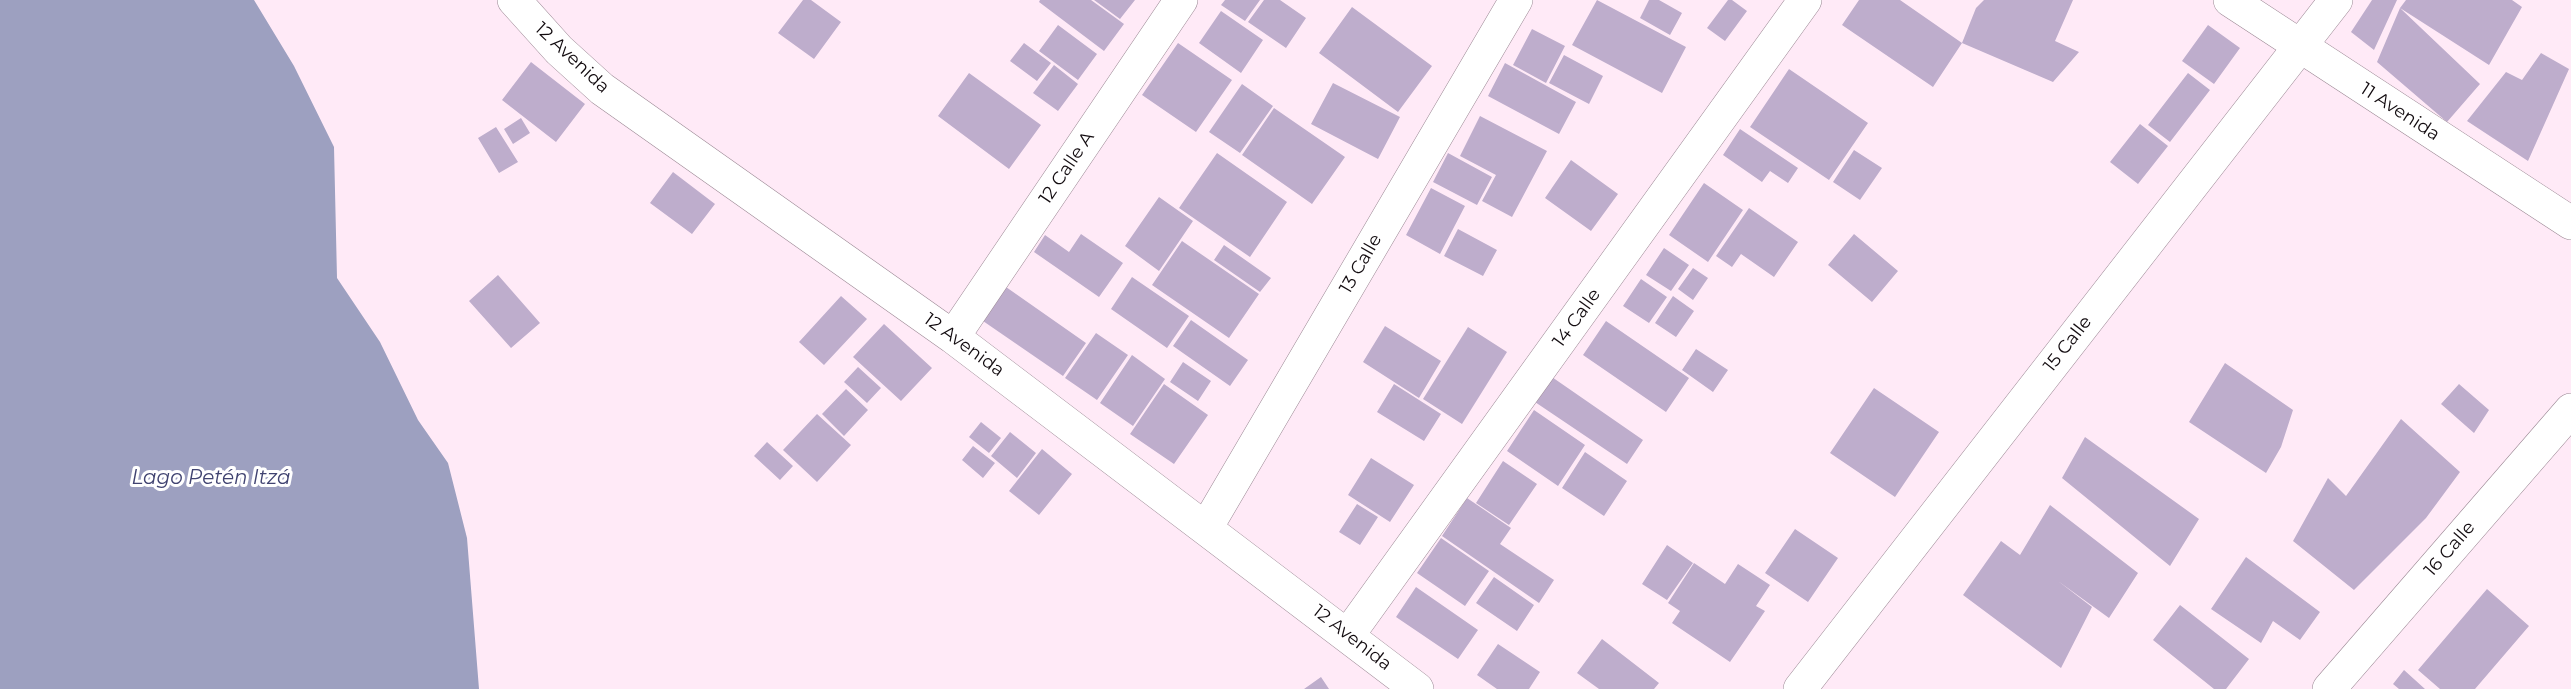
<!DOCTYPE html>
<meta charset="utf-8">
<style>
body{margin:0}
canvas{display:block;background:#ffeaf7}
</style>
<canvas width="2571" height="689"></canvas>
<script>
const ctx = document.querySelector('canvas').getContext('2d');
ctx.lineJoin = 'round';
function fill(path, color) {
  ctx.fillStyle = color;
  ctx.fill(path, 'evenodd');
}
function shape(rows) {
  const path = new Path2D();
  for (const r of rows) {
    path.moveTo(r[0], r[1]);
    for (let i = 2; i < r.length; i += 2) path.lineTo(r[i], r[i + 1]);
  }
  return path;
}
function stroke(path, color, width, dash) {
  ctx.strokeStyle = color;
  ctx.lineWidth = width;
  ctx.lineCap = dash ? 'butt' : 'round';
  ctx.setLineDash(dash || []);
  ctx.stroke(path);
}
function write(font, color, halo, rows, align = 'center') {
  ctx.font = font + ' Montserrat,sans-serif';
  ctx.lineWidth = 6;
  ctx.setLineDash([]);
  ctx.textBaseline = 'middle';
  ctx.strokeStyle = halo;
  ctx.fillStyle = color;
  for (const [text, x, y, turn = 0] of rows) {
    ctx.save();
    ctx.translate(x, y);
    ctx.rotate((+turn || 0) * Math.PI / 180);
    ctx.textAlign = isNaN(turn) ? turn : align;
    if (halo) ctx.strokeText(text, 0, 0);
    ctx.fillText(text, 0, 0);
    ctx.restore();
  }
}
fill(shape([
 [0,0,254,0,294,66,334,147,337,278,380,342,418,420,448,463,467,538,479,689,0,689]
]), '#9da0c0');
fill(shape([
 [803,0,811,0,841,22,814,59,778,33],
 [1040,0,1091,0,1124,24,1104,51,1039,2],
 [1094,0,1135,0,1120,19],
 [1225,0,1260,0,1245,21,1221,5],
 [1264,0,1280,0,1306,18,1286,48,1248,22],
 [1597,0,1686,47,1662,93,1572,45],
 [1649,0,1659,0,1682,13,1670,35,1640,18],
 [1728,0,1732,0,1747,11,1725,41,1707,28],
 [1859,0,1900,0,1962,43,1933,87,1842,25],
 [1984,0,2073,0,2055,41,2079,52,2053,82,1962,43,1976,8],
 [2372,0,2397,0,2374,50,2351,32],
 [2406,0,2512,0,2522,7,2489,65,2400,8,2480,84,2447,122,2377,62,2400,8],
 [1352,7,1432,66,1398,112,1319,53],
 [1221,11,1263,40,1241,73,1199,43],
 [1058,25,1097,54,1078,80,1039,51],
 [2208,25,2240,48,2214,84,2182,61],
 [1532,29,1565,46,1546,83,1513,65],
 [1024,43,1051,63,1037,81,1010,61],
 [1178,43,1232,80,1196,132,1142,95],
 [2541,53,2569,69,2528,161,2467,121,2506,72,2522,80],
 [1564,55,1603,76,1589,104,1549,83],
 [531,62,585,104,556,142,502,100],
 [1505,63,1576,102,1559,134,1488,96],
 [1054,65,1078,84,1058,111,1033,93],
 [1789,69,1868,123,1829,180,1750,127],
 [969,73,1041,125,1009,169,938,116],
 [2188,73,2210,90,2170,142,2148,125],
 [1333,83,1400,117,1378,159,1311,124],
 [1242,84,1273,106,1240,153,1209,132],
 [1274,108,1345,157,1312,204,1242,155],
 [1480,116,1547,151,1512,217,1482,201,1496,175,1460,156],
 [521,118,530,133,513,144,504,129],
 [2140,124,2168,146,2138,184,2110,162],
 [496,127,518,162,499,173,478,138],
 [1740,129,1798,168,1788,183,1770,171,1762,182,1723,155],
 [1854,150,1882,168,1860,200,1833,182],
 [1217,153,1287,202,1250,257,1179,208],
 [1448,153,1492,177,1477,205,1433,182],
 [1571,160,1618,194,1591,231,1545,198],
 [673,172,715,204,692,234,650,203],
 [1704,183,1743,210,1708,262,1669,235],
 [1431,188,1465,206,1440,254,1406,235],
 [1159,197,1193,221,1159,271,1125,246],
 [1749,208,1798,242,1774,277,1741,254,1732,267,1716,256],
 [1458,229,1497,250,1483,276,1444,256],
 [1081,234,1123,263,1099,297,1034,252,1045,235,1069,252],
 [1854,234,1898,271,1872,302,1828,265],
 [1182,241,1259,294,1229,338,1152,285],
 [1224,245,1271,278,1260,292,1214,260],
 [1664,248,1689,265,1671,291,1646,275],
 [1693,268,1708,278,1693,300,1678,289],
 [498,275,540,323,511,348,469,301],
 [1132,277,1189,316,1167,348,1111,309],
 [1641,279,1667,297,1649,323,1623,306],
 [1006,287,1086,343,1063,376,983,321],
 [841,296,867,319,824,365,799,342],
 [1673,296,1694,311,1676,337,1655,323],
 [1191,320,1248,360,1230,386,1173,346],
 [1606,321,1689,378,1666,412,1583,355],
 [884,324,932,368,901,401,853,357],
 [1385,326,1441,361,1419,398,1363,362],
 [1468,327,1507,352,1462,424,1423,399],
 [1096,333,1128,355,1097,400,1065,378],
 [1696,349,1728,370,1713,392,1682,370],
 [1132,355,1165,379,1133,426,1100,403],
 [1183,362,1211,381,1198,401,1170,382],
 [2225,363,2293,410,2281,447,2266,473,2189,422],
 [858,367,881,388,867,403,844,382],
 [1549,375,1643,440,1627,464,1532,400],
 [1164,384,1208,415,1174,464,1130,434],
 [1394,384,1441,414,1424,441,1377,412],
 [2459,384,2489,410,2474,433,2441,404],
 [1874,388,1939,432,1895,497,1830,453],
 [846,389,868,410,844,436,822,414],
 [1534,410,1585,445,1558,486,1507,451],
 [817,414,851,445,817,482,783,450],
 [2401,419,2460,472,2426,518,2354,590,2293,541,2328,478,2346,496],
 [981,422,1001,438,989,453,969,437],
 [1010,432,1036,453,1017,478,991,456],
 [2085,437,2199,519,2170,566,2062,478],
 [767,442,793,466,780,480,754,456],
 [973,446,995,463,983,478,962,460],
 [1042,449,1072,474,1039,515,1009,491],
 [1585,452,1627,481,1604,516,1562,488],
 [1371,458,1414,485,1390,522,1348,495],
 [1503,461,1537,484,1509,525,1476,503],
 [1467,498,1511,528,1500,544,1554,580,1539,603,1442,536],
 [1357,504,1378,517,1360,545,1339,532],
 [2050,505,2138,573,2109,618,2058,581,2092,607,2061,668,1963,595,2001,541,2020,555],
 [1795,529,1838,558,1808,602,1765,573],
 [1441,538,1489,571,1465,606,1417,573],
 [1667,545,1693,563,1667,600,1642,584],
 [2246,557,2320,612,2300,640,2273,621,2261,643,2211,609],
 [1694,563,1725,584,1738,564,1770,585,1756,606,1765,611,1730,662,1672,623,1680,611,1668,603],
 [1494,577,1534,605,1517,631,1476,603],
 [1416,587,1478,630,1458,659,1396,617],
 [2487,589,2529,626,2475,689,2440,689,2418,670],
 [2180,605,2249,659,2226,689,2214,689,2153,640],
 [1602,639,1659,683,1654,689,1599,689,1577,673],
 [1498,644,1540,672,1529,689,1497,689,1477,675],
 [2404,670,2425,689,2399,689,2393,684],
 [1321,677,1329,689,1304,689]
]), '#beadcc');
const minor = shape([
 [514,0,559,50,602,89,953,337,1417,689],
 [2230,0,2571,223],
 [953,337,1181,0],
 [1206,528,1516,0],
 [1348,635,1805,0],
 [1800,689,2336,0],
 [2329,689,2571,410]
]);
stroke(minor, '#9b8894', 34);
stroke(minor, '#fff', 33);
write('18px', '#120b0f', '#fff', [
 ["12 Avenida",572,58,43],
 ["11 Avenida",2400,112,33],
 ["12 Calle A",1067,168,-56],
 ["13 Calle",1361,264,-60],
 ["14 Calle",1577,318,-54],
 ["15 Calle",2068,344,-52],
 ["12 Avenida",964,345,36],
 ["16 Calle",2450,549,-49],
 ["12 Avenida",1352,638,38]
]);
write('italic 20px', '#404371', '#fff', [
 ["Lago Petén Itzá",211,478]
]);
</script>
